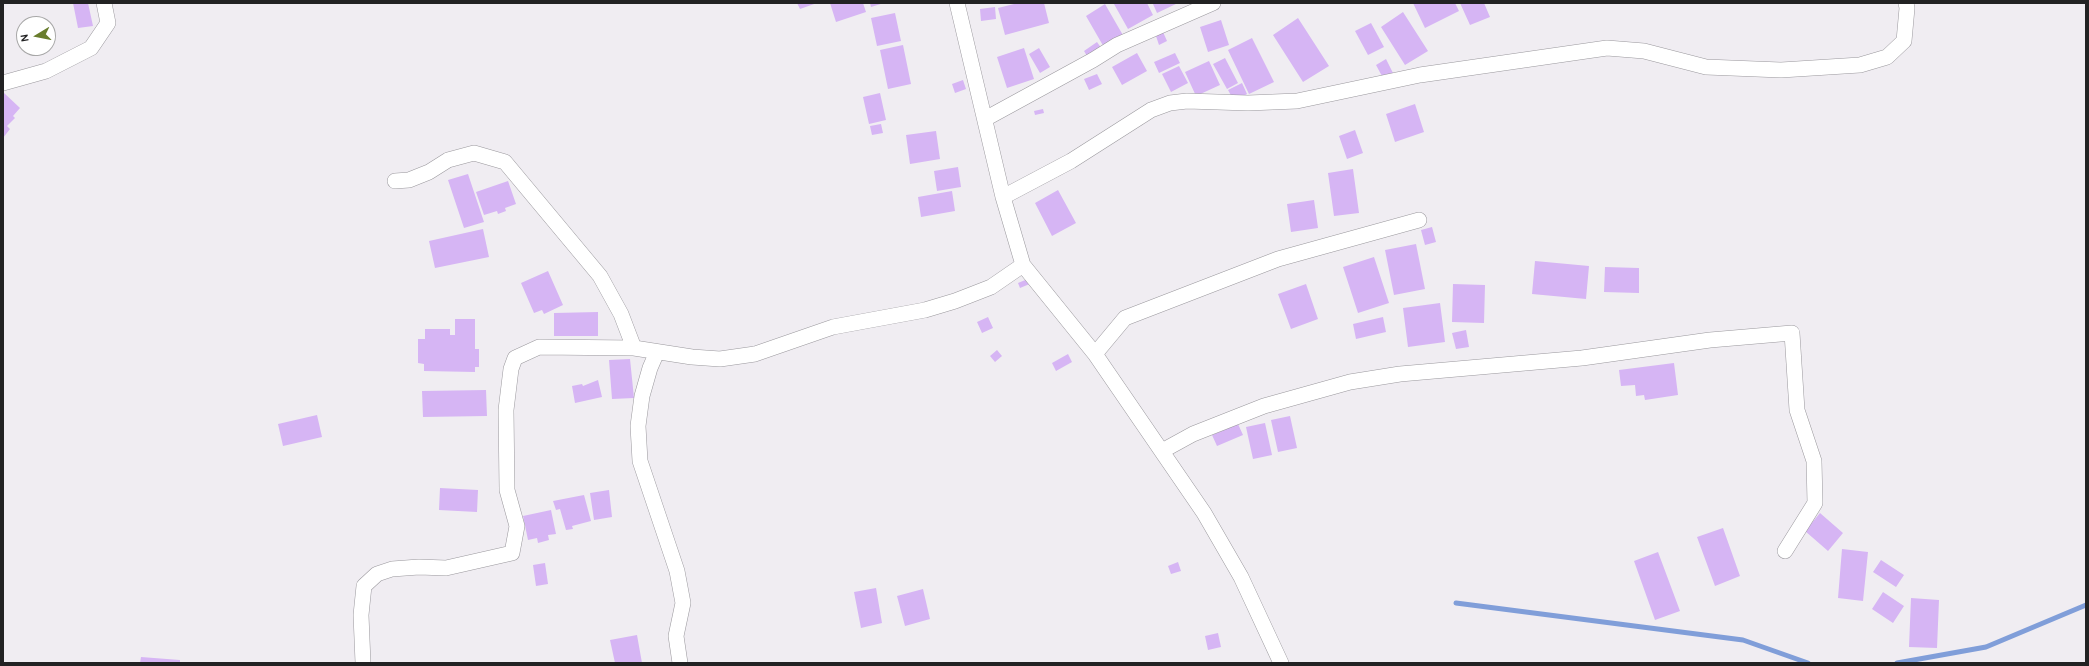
<!DOCTYPE html>
<style>
body{margin:0}
#map{position:relative;width:2089px;height:666px;overflow:hidden;background:#f0edf2;font-family:Karla,sans-serif}
canvas{display:block}
.frame{position:absolute;inset:0;border:4px solid #222223;pointer-events:none}
.north{position:absolute;left:16px;top:16px;width:40px;height:40px;box-sizing:border-box;background:#fff;border:1px solid #a7a7a7;border-radius:50%;rotate:260deg;font-size:11px;font-weight:700;line-height:16px;text-align:center;color:#222223}
.north::after{content:'';display:block;margin:auto;width:14px;height:18px;background:#697d2d;clip-path:polygon(50% 0,100% 100%,50% 72%,0 100%)}
</style>
<div id="map">
<canvas width="2089" height="666"></canvas>
<div class="frame"></div>
<div class="north">N</div>
</div>
<script>
const ctx = document.querySelector('canvas').getContext('2d');
ctx.lineJoin = 'round';
function shape(rows) {
  const path = new Path2D();
  for (const r of rows) {
    path.moveTo(r[0], r[1]);
    for (let i = 2; i < r.length; i += 2) path.lineTo(r[i], r[i + 1]);
  }
  return path;
}
function stroke(path, color, width, dash) {
  ctx.strokeStyle = color;
  ctx.lineWidth = width;
  ctx.lineCap = dash ? 'butt' : 'round';
  ctx.setLineDash(dash || []);
  ctx.stroke(path);
}
function fill(path, color) {
  ctx.fillStyle = color;
  ctx.fill(path, 'evenodd');
}
stroke(shape([
 [1456,603,1743,640,1808,663],
 [1897,663,1986,647,2086,605]
]), '#809ed9', 5);
fill(shape([
 [73,3,88,3,93,26,78,28],
 [797,3,817,3,800,9],
 [830,3,863,3,866,12,836,22],
 [870,3,884,3,871,7],
 [1018,3,1044,3,1049,23,1005,35,998,8],
 [1116,3,1147,3,1153,15,1128,29,1114,4],
 [1155,3,1178,3,1157,13,1153,4],
 [1413,3,1455,3,1459,11,1425,28],
 [1460,3,1484,3,1490,17,1470,25],
 [1105,4,1124,37,1105,49,1086,16],
 [995,7,996,19,981,21,980,9],
 [1403,12,1428,51,1405,65,1381,27],
 [895,13,901,41,877,46,871,18],
 [1298,18,1329,66,1303,82,1273,35],
 [1221,20,1229,45,1208,52,1200,27],
 [1371,23,1384,47,1368,55,1355,31],
 [1163,32,1167,41,1159,45,1156,36],
 [1252,38,1274,82,1249,94,1228,50],
 [1097,42,1104,52,1090,61,1084,51],
 [903,45,911,84,888,89,880,50],
 [1024,48,1034,79,1007,88,997,57],
 [1039,48,1050,67,1040,73,1029,54],
 [1137,53,1147,71,1122,85,1112,67],
 [1175,53,1180,63,1159,73,1154,62],
 [1225,58,1238,83,1227,89,1213,64],
 [1386,59,1393,73,1383,78,1376,65],
 [1209,61,1220,85,1196,96,1185,72],
 [1179,66,1188,83,1171,92,1162,74],
 [1097,74,1102,84,1089,90,1084,79],
 [963,80,966,89,955,93,952,84],
 [1242,83,1247,94,1234,101,1228,90],
 [3,92,20,108,13,116,15,118,7,126,10,129,3,138],
 [880,93,886,120,869,124,863,97],
 [1415,104,1424,132,1395,142,1386,114],
 [1043,109,1044,113,1035,115,1034,111],
 [881,124,883,133,872,135,870,126],
 [1355,130,1363,153,1347,159,1339,136],
 [936,131,940,159,910,164,906,135],
 [958,167,961,187,937,191,934,171],
 [1353,169,1359,213,1334,216,1328,173],
 [468,174,484,222,464,228,448,180],
 [508,181,516,204,505,208,506,211,498,214,497,211,484,215,476,192],
 [1058,190,1076,223,1052,236,1035,203],
 [952,191,955,211,921,217,918,197],
 [1314,200,1318,228,1291,232,1287,204],
 [1432,227,1436,242,1425,245,1421,230],
 [483,229,489,257,435,268,429,241],
 [1416,244,1425,289,1394,295,1385,250],
 [1374,257,1389,303,1358,313,1343,267],
 [1535,261,1589,266,1586,299,1532,294],
 [1605,267,1639,268,1639,293,1604,292],
 [548,271,563,305,544,314,542,310,534,313,521,283],
 [1030,278,1032,283,1020,288,1018,283],
 [1306,284,1318,319,1291,329,1278,294],
 [1453,284,1485,285,1484,323,1452,322],
 [1440,303,1445,342,1408,347,1403,308],
 [598,312,598,336,554,336,554,313],
 [988,317,993,328,982,333,977,322],
 [1383,317,1386,332,1356,339,1353,324],
 [455,319,475,319,475,349,479,349,479,367,475,367,475,372,424,371,424,364,418,363,418,339,425,339,425,329,450,329,450,335,455,335],
 [1466,330,1469,347,1456,349,1452,333],
 [997,350,1002,356,995,362,990,356],
 [1068,354,1072,362,1056,371,1052,363],
 [630,359,634,398,612,399,609,360],
 [1674,363,1678,395,1645,400,1644,395,1636,396,1635,385,1621,386,1619,370],
 [598,380,602,397,575,403,572,386,582,384,583,386],
 [486,390,487,416,423,417,422,391],
 [317,415,322,437,283,446,278,424],
 [1290,416,1297,448,1278,452,1271,420],
 [1265,423,1272,455,1253,459,1246,427],
 [1238,424,1243,435,1217,446,1212,435],
 [440,488,478,490,477,512,439,510],
 [609,490,612,517,594,520,590,493],
 [584,495,591,521,572,526,573,529,566,530,560,509,556,510,553,501],
 [551,510,556,534,548,535,549,540,538,543,537,538,528,540,523,516],
 [1820,513,1843,533,1828,551,1805,531],
 [1723,528,1740,576,1715,586,1697,537],
 [1842,549,1868,552,1863,601,1838,598],
 [1658,552,1680,611,1655,620,1634,561],
 [1881,560,1904,575,1896,587,1873,572],
 [1178,562,1181,571,1171,574,1168,566],
 [545,563,548,584,536,586,533,565],
 [876,588,882,623,861,628,854,592],
 [923,589,930,619,905,626,897,596],
 [1883,592,1904,606,1893,623,1872,609],
 [1911,598,1939,600,1937,648,1909,647],
 [1218,633,1221,647,1208,650,1205,636],
 [637,635,642,663,615,663,610,640],
 [141,657,180,660,180,663,140,663]
]), '#d6b5f4');
const street = shape([
 [957,3,1003,197,1023,265,1095,354,1204,513,1241,577,1281,663],
 [3,83,46,71,91,48,108,23,104,3],
 [985,119,1093,60,1117,45,1213,3],
 [395,181,409,180,429,172,448,160,474,153,505,162,600,276,621,314,634,348],
 [1003,197,1071,161,1151,110,1170,103,1187,101,1248,103,1297,101,1420,75,1607,48,1644,51,1706,67,1781,70,1860,65,1887,57,1904,41,1907,8,1906,3],
 [657,352,650,368,642,396,638,426,640,461,677,571,683,603,676,636,680,663],
 [1095,354,1125,318,1278,259,1419,220],
 [1162,451,1193,434,1264,406,1350,382,1400,374,1582,358,1710,340,1792,333,1797,410,1814,461,1815,503,1785,551],
 [363,663,361,615,364,586,377,574,392,569,419,567,446,568,512,553,517,526,507,490,506,410,511,369,515,358,539,347,634,348,692,357,720,359,755,354,833,327,925,310,955,301,991,287,1023,265]
]);
stroke(street, '#9a989d', 16);
stroke(street, '#fff', 15);
</script>
